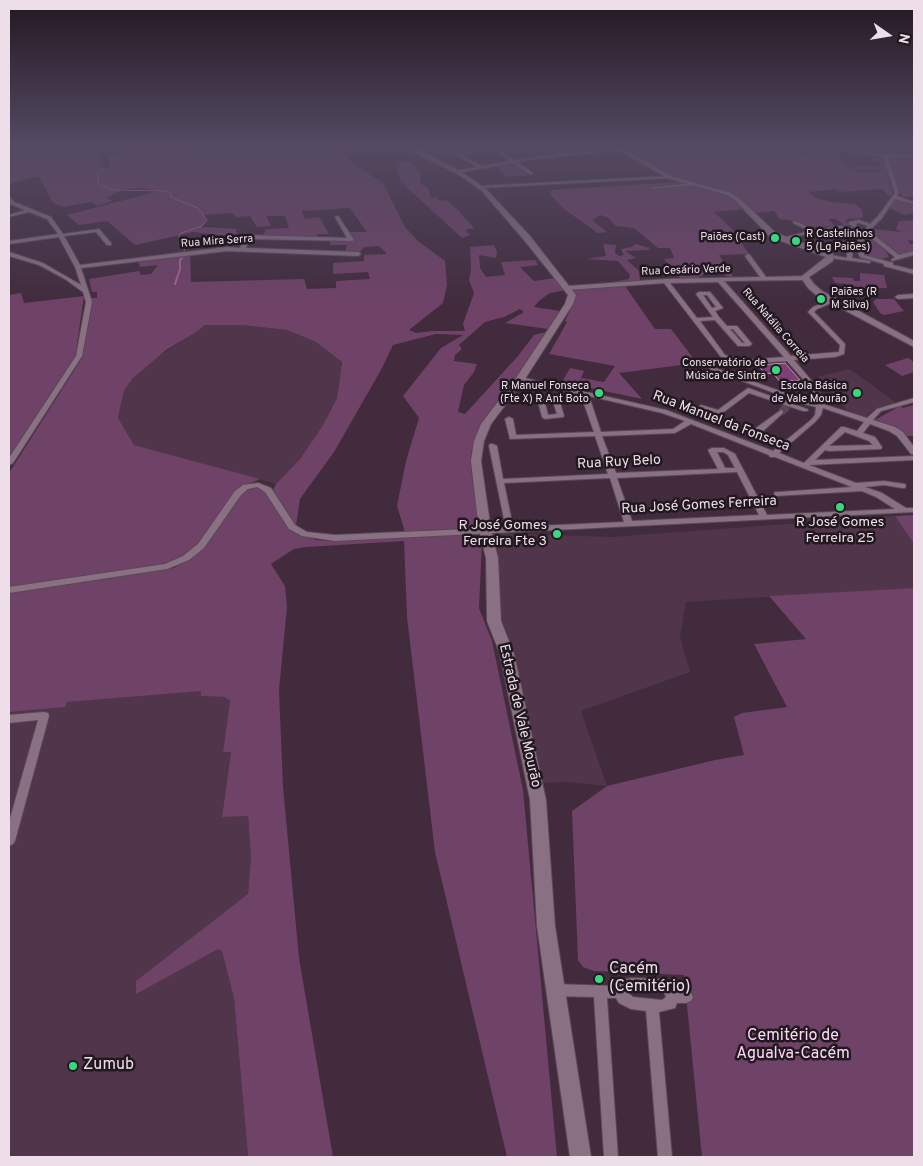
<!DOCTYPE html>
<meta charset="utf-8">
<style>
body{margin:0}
#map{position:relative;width:923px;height:1166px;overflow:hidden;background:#412b3d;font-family:Overpass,sans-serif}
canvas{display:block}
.frame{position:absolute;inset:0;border:10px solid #eddee9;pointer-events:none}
.north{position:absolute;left:863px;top:10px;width:50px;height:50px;-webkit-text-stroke:4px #221820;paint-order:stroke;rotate:103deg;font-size:14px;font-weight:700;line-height:20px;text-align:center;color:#eddee9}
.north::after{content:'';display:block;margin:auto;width:18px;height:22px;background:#eddee9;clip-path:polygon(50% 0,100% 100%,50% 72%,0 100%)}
</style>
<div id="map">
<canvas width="923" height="1166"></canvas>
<div class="frame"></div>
<div class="north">N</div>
</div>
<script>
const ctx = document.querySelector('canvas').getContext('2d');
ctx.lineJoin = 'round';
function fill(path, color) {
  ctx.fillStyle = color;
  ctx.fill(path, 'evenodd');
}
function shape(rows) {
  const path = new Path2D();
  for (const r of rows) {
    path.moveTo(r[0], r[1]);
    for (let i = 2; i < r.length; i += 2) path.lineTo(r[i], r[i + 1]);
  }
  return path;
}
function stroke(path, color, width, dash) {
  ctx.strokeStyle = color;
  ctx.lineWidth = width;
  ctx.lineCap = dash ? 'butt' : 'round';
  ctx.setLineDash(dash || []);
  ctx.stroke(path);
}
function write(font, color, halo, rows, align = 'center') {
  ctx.font = font + ' Overpass,sans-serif';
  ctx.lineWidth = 5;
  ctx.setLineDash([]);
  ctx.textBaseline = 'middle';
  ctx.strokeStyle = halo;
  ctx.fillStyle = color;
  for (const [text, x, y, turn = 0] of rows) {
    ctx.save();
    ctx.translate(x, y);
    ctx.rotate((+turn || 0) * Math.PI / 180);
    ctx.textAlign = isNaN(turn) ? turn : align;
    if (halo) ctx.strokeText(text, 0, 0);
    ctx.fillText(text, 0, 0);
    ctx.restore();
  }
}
fill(shape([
 [428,145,439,145,456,155,434,158,426,154],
 [205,325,242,325,287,330,316,342,342,362,337,398,323,425,300,459,276,484,134,445,121,423,118,417,124,391,132,379,160,355,195,333],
 [849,369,871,384,896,403,875,409,865,417,847,410,817,377],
 [895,516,914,544,914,588,686,602,680,637,690,672,581,711,607,786,568,782,538,783,497,614,494,533,611,537],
 [201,690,201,696,225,697,230,701,223,752,231,752,222,817,248,815,251,857,248,894,222,951,234,998,248,1157,9,1157,9,707]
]), '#50354b');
fill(shape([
 [9,145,123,145,97,154,101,169,110,168,108,157,114,154,156,150,128,149,182,148,214,145,222,146,322,145,350,157,345,158,383,183,405,227,418,241,445,261,447,285,443,303,409,330,416,333,433,331,465,331,463,324,474,293,469,280,471,270,470,247,494,245,497,252,496,258,479,255,480,268,486,277,505,275,501,262,535,260,538,265,520,267,534,281,555,278,566,290,550,293,540,300,534,307,560,311,548,329,505,323,524,312,520,309,504,317,485,322,459,345,462,349,455,355,454,361,477,364,474,372,464,385,458,412,465,414,518,356,534,335,546,332,515,381,481,423,471,452,471,468,478,520,477,524,471,528,405,532,397,506,406,461,419,418,403,396,441,348,463,335,436,334,393,345,381,370,334,452,300,499,296,526,273,490,276,484,300,459,323,425,337,398,342,362,316,342,287,330,242,325,205,325,195,333,166,350,132,379,124,391,118,417,121,423,134,445,260,479,237,489,198,545,170,563,9,587,9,473,82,358,91,298,97,298,97,292,92,292,89,279,139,271,141,275,151,274,158,265,140,267,138,260,190,254,191,282,304,279,307,289,336,288,336,281,370,279,368,272,333,274,333,263,364,261,364,255,387,254,379,246,364,247,360,252,345,251,347,245,330,245,330,241,354,242,349,232,367,232,350,208,302,211,305,219,319,217,329,234,317,234,317,238,263,236,266,229,289,228,285,216,266,216,271,226,257,227,250,216,236,217,232,213,204,215,206,222,201,227,236,229,238,237,193,232,135,245,107,221,79,225,67,215,159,191,141,188,124,189,106,198,112,201,97,206,92,202,63,207,53,203,39,176,9,184],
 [628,145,792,145,786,147,786,150,799,154,814,152,802,145,819,145,815,147,834,150,847,167,859,173,879,172,879,170,856,170,851,167,883,166,879,162,875,162,869,155,847,154,849,150,882,157,893,193,890,197,882,189,839,192,835,189,808,192,816,198,831,202,855,204,862,210,863,218,847,219,848,220,845,221,850,225,845,226,836,219,828,219,835,226,804,227,797,221,780,219,774,211,754,213,733,194,674,178,621,149,639,149,626,146],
 [859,145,914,145,914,152,895,154,854,149],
 [914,156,914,197,902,197,886,157],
 [402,161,412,163,420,172,421,184,428,188,431,198,436,197,440,201,447,200,458,210,474,228,465,230,470,235,462,238,400,181,396,162],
 [515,164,526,171,527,175,506,177,497,167],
 [679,182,715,190,730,196,744,209,714,212,731,228,749,254,719,255,735,279,712,270,697,278,681,279,664,259,674,258,670,248,658,248,634,228,616,226,607,217,600,215,592,220,607,232,598,233,564,209,551,195,551,190],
 [894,199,906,201,914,205,914,213,905,215,889,208],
 [913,220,914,221,914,241,908,240,910,244,914,244,914,251,899,255,870,234,873,229,902,232,896,229,899,221],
 [866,234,883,246,889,257,881,259,867,256,865,254],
 [603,244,616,245,615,253,619,256,624,255,621,249,632,247,635,244,650,248,647,250,625,251,636,258,627,260,639,271,640,281,608,283,629,279,630,275,618,261,586,259,606,256],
 [860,273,884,275,887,288,849,289,847,284,835,283,832,277,853,278,854,281,860,281],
 [625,286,655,329,671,329,697,363,619,373,642,399,562,382,570,368,584,371,581,378,604,382,615,366,549,354,567,322,565,321,575,300,574,290],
 [21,293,24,303,84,296,75,358,9,458,9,295],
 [876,299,894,299,904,311,884,315,880,313,873,302],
 [908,358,914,362,914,372,902,376,885,365],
 [914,405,914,436,907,436,894,427,875,420,900,406,903,408],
 [251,488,258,488,265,491,302,535,316,540,329,541,460,534,482,542,479,608,492,641,523,790,557,1157,507,1157,435,852,407,617,404,541,306,547,294,549,271,564,285,586,287,607,279,690,283,787,299,958,333,1157,248,1157,234,998,222,951,218,949,136,994,136,981,248,894,251,857,248,816,222,817,231,752,223,752,230,701,225,697,201,696,201,691,67,702,65,707,9,712,9,592,174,568,206,546,241,494],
 [914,515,914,544,895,516],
 [914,588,914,1157,702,1157,684,975,594,971,583,967,578,960,572,811,607,786,715,760,744,755,734,717,742,713,787,707,754,644,806,639,769,596]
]), '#6f4267');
stroke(shape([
 [91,145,93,155,99,157,103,168,98,174,98,184,115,190,166,191,171,193,170,197,198,208,207,220,202,226,181,233,179,236,185,252],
 [181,259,186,255]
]), '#a7639b', 1);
stroke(shape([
 [175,284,180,269,180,260,182,258]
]), '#a7639b', 2);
const building = shape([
 [785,363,800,380,780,382,773,373,765,374,758,365,785,363]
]);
fill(building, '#7f3e74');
stroke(building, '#b096ab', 1);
stroke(shape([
 [787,407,788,406]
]), '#5b4657', 6, [6, 3]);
stroke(shape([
 [781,412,788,406]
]), '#5b4657', 8, [8, 4]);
const street = shape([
 [423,145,427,145,425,153,423,154,421,153,423,145],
 [439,145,443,145,458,153,476,150,476,152,461,155,482,166,510,161,488,145,492,145,514,160,560,154,543,145,547,145,566,154,620,149,622,150,533,159,517,162,533,173,531,175,513,163,456,173,456,171,477,167,439,145],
 [528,145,532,145,540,149,537,150,528,145],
 [819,145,826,145,885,155,914,154,914,156,888,157,899,193,897,196,914,202,914,204,895,199,882,218,869,231,899,255,914,251,914,255,892,261,891,260,895,257,866,234,864,236,864,255,893,263,893,265,914,270,914,274,884,266,884,264,860,257,858,253,858,237,848,229,827,229,782,240,782,238,810,231,793,223,793,222,795,221,815,230,840,226,851,227,861,233,868,226,859,223,855,224,860,228,858,229,849,224,849,222,859,220,870,224,878,216,895,193,883,157,819,145],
 [669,176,671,178,480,188,478,187,480,186,669,176],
 [694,183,696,185,651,189,649,188,694,183],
 [9,196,14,202,51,217,63,234,99,229,111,243,111,245,107,245,96,232,64,236,80,265,227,247,240,248,244,237,247,235,347,238,335,217,337,216,339,217,354,240,353,241,249,239,246,248,358,252,361,254,358,256,227,251,81,268,92,302,82,356,13,463,9,465,9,458,76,356,86,302,83,292,65,279,39,265,9,256,9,252,43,263,81,285,75,267,59,237,9,244,9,241,58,234,47,219,29,212,9,217,9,215,25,210,10,204,9,201,9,196],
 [845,241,847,242,853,251,852,258,870,261,870,263,829,258,828,257,831,255,847,258,847,251,842,243,845,241],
 [748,254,750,255,766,277,805,276,808,278,805,280,724,281,791,356,839,352,840,345,808,312,813,307,831,300,836,301,817,309,814,312,845,344,844,354,835,357,794,360,816,386,821,395,823,404,867,418,877,409,914,398,914,402,881,411,873,420,895,427,903,432,914,447,914,454,911,454,897,436,889,431,870,424,863,433,875,437,882,447,881,449,829,451,825,450,815,460,914,456,914,460,809,465,856,483,884,481,905,484,906,486,905,488,902,488,884,485,865,487,882,493,906,508,914,508,914,512,335,541,302,536,289,529,265,492,257,487,248,489,241,495,204,548,189,560,167,569,9,593,9,587,165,564,183,556,198,544,235,491,243,485,258,483,271,488,295,525,307,532,335,535,624,522,610,478,504,483,511,517,510,519,504,519,489,446,490,444,493,444,497,446,503,479,608,474,595,436,510,439,505,419,509,417,513,419,516,435,594,432,583,401,560,402,564,416,563,417,545,419,542,417,538,401,539,400,582,397,581,395,520,381,517,379,520,377,666,410,773,451,811,420,815,415,816,407,804,404,699,365,702,363,704,364,808,401,816,403,815,395,810,387,787,361,743,364,721,357,664,283,568,290,565,288,568,286,666,279,760,277,745,256,748,254],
 [718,282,784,357,743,360,725,355,700,321,715,320,738,346,749,346,752,344,737,326,727,326,719,317,715,311,723,308,710,292,699,292,696,294,713,317,697,318,670,283,718,282],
 [703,295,707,295,716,307,712,308,703,295],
 [730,329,733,329,745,343,742,343,730,329],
 [589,396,662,413,685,421,673,429,601,432,589,396],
 [553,402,557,414,548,415,545,403,553,402],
 [823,408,864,422,857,431,844,427,841,427,804,463,779,453,815,422,821,415,823,408],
 [691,424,769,455,770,457,775,457,852,487,778,492,775,492,774,494,775,496,862,491,876,497,895,509,767,515,735,454,724,448,712,448,708,450,718,469,616,473,602,436,675,433,691,424],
 [845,432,869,441,873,445,829,446,845,432],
 [717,452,723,452,728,455,735,468,725,468,717,452],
 [737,472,759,515,632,521,617,478,737,472],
 [914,294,914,298,898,299,895,297,898,295,914,294],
 [748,388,807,409,808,410,807,411,803,411,749,393,721,414,717,414,698,407,701,405,718,410,748,388],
 [781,410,783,411,783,413,762,432,756,432,756,428,781,410],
 [44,712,48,713,49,716,15,841,13,844,9,846,9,822,38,720,9,723,9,715,44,712],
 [631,978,658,979,668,981,673,983,677,990,691,993,693,997,691,1001,686,1003,677,1003,675,1008,659,1012,672,1157,658,1157,646,1011,631,1009,619,1003,616,998,607,998,618,1157,604,1157,594,997,554,996,549,994,547,990,549,986,554,984,615,986,617,982,631,978],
 [631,990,658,991,664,992,666,997,662,1000,633,997,626,991,631,990]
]);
const secondary = shape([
 [398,145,405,145,426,153,460,171,486,189,530,236,576,295,573,304,525,379,491,424,484,441,481,461,491,530,498,558,501,621,514,654,546,800,555,926,591,1157,570,1157,537,926,530,800,500,654,487,621,486,558,479,530,471,461,474,441,481,424,516,378,565,304,568,295,524,240,482,191,456,173,398,145],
 [593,145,602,145,626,150,671,176,731,193,739,198,776,233,833,254,833,261,809,277,814,284,822,291,914,341,914,347,816,295,808,288,801,278,802,276,826,257,770,237,735,200,727,195,667,178,622,152,593,145]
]);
stroke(street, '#5a4857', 2);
stroke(secondary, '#5a4857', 2);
fill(street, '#897083');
fill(secondary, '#897083');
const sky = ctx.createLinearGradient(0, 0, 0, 308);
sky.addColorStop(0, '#241822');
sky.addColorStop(0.47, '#544a62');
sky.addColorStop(1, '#544a6200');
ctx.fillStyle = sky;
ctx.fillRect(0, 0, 923, 308);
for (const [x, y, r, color] of [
 [775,238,5,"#39d87f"],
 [796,241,5,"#39d87f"],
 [821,299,5,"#39d87f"],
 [776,370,5,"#39d87f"],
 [599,393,5,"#39d87f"],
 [857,393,5,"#39d87f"],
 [840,507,5,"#39d87f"],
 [557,534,5,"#39d87f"],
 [599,979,5,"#39d87f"],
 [73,1066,5,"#39d87f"]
]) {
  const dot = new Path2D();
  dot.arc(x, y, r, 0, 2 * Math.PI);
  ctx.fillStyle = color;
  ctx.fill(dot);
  stroke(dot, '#221820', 2);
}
write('11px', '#eddee9', '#221820', [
 ["R Castelinhos",806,235,"left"],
 ["5 (Lg Paiões)",806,248,"left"],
 ["Paiões (Cast)",765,238],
 ["Paiões (R",831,293,"left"],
 ["M Silva)",831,306,"left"],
 ["Conservatório de",766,364],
 ["Música de Sintra",766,377],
 ["R Manuel Fonseca",589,387],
 ["(Fte X) R Ant Boto",589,400],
 ["Escola Básica",847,387],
 ["de Vale Mourão",847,400]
], 'right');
write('11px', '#eddee9', '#221820', [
 ["Rua Mira Serra",217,242,-4],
 ["Rua Cesário Verde",686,271,-2],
 ["Rua Natália Correia",775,326,49]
]);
write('14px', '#eddee9', '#221820', [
 ["Rua Manuel da Fonseca",721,422,21],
 ["Rua Ruy Belo",619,463,-3],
 ["Rua José Gomes Ferreira",699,506,-3],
 ["Estrada de Vale Mourão",519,716,77]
]);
write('14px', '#eddee9', '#221820', [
 ["R José Gomes",840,523],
 ["Ferreira 25",840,539],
 ["R José Gomes",547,526,"right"],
 ["Ferreira Fte 3",547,542,"right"]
]);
write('16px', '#eddee9', '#221820', [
 ["Cacém",609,970],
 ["(Cemitério)",609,988],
 ["Zumub",83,1066]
], 'left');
write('16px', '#fdd7f5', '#221820', [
 ["Cemitério de",793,1037],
 ["Agualva-Cacém",793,1055]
]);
</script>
